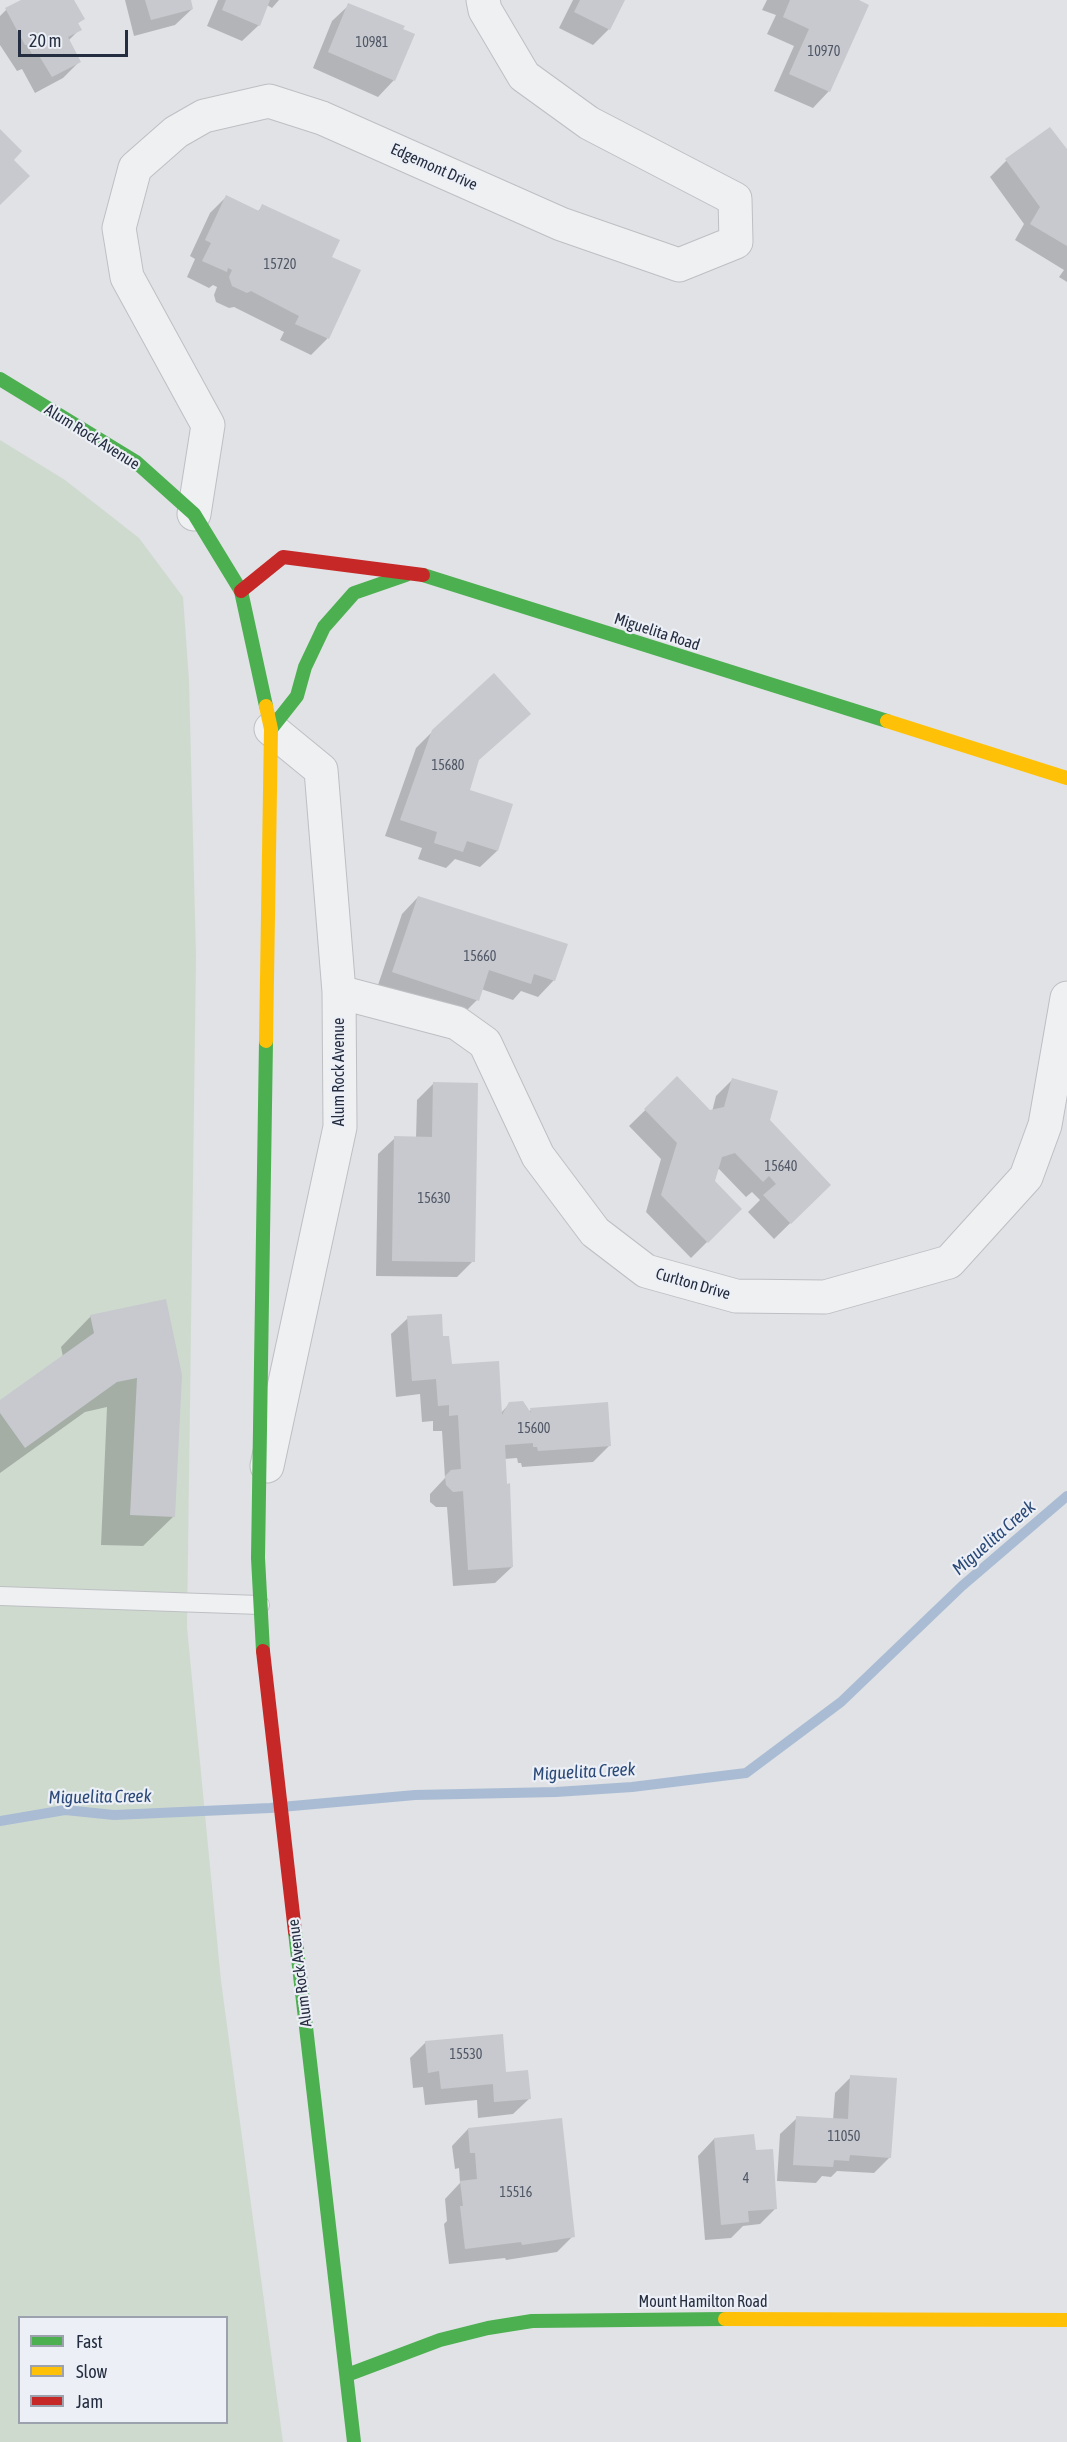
<!DOCTYPE html>
<style>
body{margin:0}
#map{position:relative;width:1067px;height:2442px;overflow:hidden;background:#e0e2e5;font-family:"Asap Condensed",sans-serif}
canvas{display:block}
.legend{position:absolute;left:18px;top:2316px;width:210px;height:108px;box-sizing:border-box;background:#ecf0f6;border:2px solid #9ca2ad;margin:0;padding:8px 10px;list-style:none;font-size:18px;color:#252d40}
.legend li{display:flex;align-items:center;gap:12px;height:30px}
.legend b{width:30px;border:2px solid #9ca2ad}
.scale{position:absolute;left:18px;top:30px;width:110px;height:27px;box-sizing:border-box;border:3px solid #252d40;border-top:0;padding-left:8px;font-size:18px;line-height:21px;white-space:nowrap;color:#252d40;-webkit-text-stroke:4px #ecf0f6;paint-order:stroke}
</style>
<div id="map">
<canvas width="1067" height="2442"></canvas>
<ul class="legend">
<li><b style="height:8px;background:#4caf50"></b>Fast</li>
<li><b style="height:8px;background:#ffc107"></b>Slow</li>
<li><b style="height:8px;background:#c62828"></b>Jam</li>
</ul>
<div class="scale">20 m</div>
</div>
<script>
const ctx = document.querySelector('canvas').getContext('2d');
ctx.lineJoin = 'round';
function fill(path, color) {
  ctx.fillStyle = color;
  ctx.fill(path, 'evenodd');
}
function shape(rows) {
  const path = new Path2D();
  for (const r of rows) {
    path.moveTo(r[0], r[1]);
    for (let i = 2; i < r.length; i += 2) path.lineTo(r[i], r[i + 1]);
  }
  return path;
}
function stroke(path, color, width, dash) {
  ctx.strokeStyle = color;
  ctx.lineWidth = width;
  ctx.lineCap = dash ? 'butt' : 'round';
  ctx.setLineDash(dash || []);
  ctx.stroke(path);
}
function write(font, color, halo, rows, align = 'center') {
  ctx.font = font + ' "Asap Condensed",sans-serif';
  ctx.lineWidth = 4.5;
  ctx.setLineDash([]);
  ctx.textBaseline = 'middle';
  ctx.strokeStyle = halo;
  ctx.fillStyle = color;
  for (const [text, x, y, turn = 0] of rows) {
    ctx.save();
    ctx.translate(x, y);
    ctx.rotate((+turn || 0) * Math.PI / 180);
    ctx.textAlign = isNaN(turn) ? turn : align;
    if (halo) ctx.strokeText(text, 0, 0);
    ctx.fillText(text, 0, 0);
    ctx.restore();
  }
}
fill(shape([
 [0,440,65,480,139,538,183,597,189,680,196,956,187,1627,221,1981,283,2442,0,2442],
 [20,2318,226,2318,226,2422,20,2422]
]), '#cfdacf');
fill(shape([
 [24,0,72,0,83,19,77,24,80,29,68,41,79,62,63,78,35,93,22,69,17,71,0,45,0,16,6,10],
 [125,0,190,0,192,9,175,25,134,36],
 [218,0,279,0,272,8,267,5,259,25,242,41,207,26],
 [573,0,623,0,609,29,593,45,559,28],
 [767,0,855,0,829,91,813,108,774,91,794,46,767,34,776,15,762,10],
 [349,5,394,80,378,97,313,68,332,21],
 [1050,129,1067,152,1067,282,1059,277,1064,270,1015,240,1024,224,990,177,1006,161],
 [226,197,257,212,263,206,330,258,359,271,327,339,311,355,280,340,284,332,234,307,229,308,216,302,214,295,217,287,213,285,209,288,187,277,195,259,190,256,210,213],
 [433,731,477,762,468,791,511,805,497,851,480,867,455,859,446,868,418,859,422,848,385,836,416,748],
 [418,897,554,980,538,997,521,991,513,1000,481,989,477,1000,461,1016,377,988,402,914],
 [677,1079,709,1112,712,1112,716,1096,732,1080,829,1185,774,1239,748,1212,760,1200,752,1192,746,1197,719,1169,717,1170,713,1182,740,1209,691,1258,646,1212,661,1159,629,1126],
 [433,1084,473,1261,457,1277,376,1276,378,1154,395,1138,416,1138,417,1100],
 [165,1301,174,1516,143,1546,101,1545,107,1407,85,1412,0,1473,0,1402,63,1357,61,1347,91,1316],
 [408,1318,442,1338,450,1366,501,1413,509,1404,528,1412,531,1410,610,1445,593,1462,522,1467,521,1463,518,1463,517,1458,504,1459,512,1567,495,1583,453,1586,447,1507,436,1507,430,1502,430,1494,445,1478,442,1431,433,1431,433,1421,422,1422,420,1394,396,1397,391,1334],
 [426,2042,505,2074,530,2098,513,2114,478,2118,477,2100,425,2105,423,2087,413,2088,410,2058],
 [851,2077,890,2157,874,2173,837,2171,831,2177,822,2176,816,2183,777,2181,780,2134,797,2118,833,2120,835,2093],
 [468,2129,573,2236,557,2252,506,2260,505,2258,449,2264,444,2224,447,2221,445,2199,460,2183,459,2168,455,2169,452,2146],
 [714,2139,754,2152,776,2208,760,2224,743,2226,731,2238,705,2240,698,2156]
]), '#0003');
stroke(shape([
 [0,1821,65,1810,114,1815,270,1808,415,1795,556,1792,632,1787,746,1773,841,1702,962,1586,1067,1496]
]), '#aabcd4', 10);
fill(shape([
 [21,0,74,0,85,19,78,23,82,30,68,37,81,62,52,77,38,54,33,56,27,45,25,45,5,8],
 [145,0,191,0,193,9,151,20],
 [226,0,270,0,260,26,222,10],
 [580,0,625,0,610,30,574,12],
 [790,0,859,0,869,5,830,92,789,74,809,29,783,17],
 [348,3,405,26,403,29,415,34,395,81,328,52],
 [1050,127,1067,149,1067,246,1030,224,1040,207,1005,159],
 [0,129,22,151,14,160,30,176,0,205],
 [226,195,259,211,262,204,340,240,332,257,361,270,329,339,295,324,299,316,251,291,247,293,232,286,229,277,232,270,228,268,227,272,202,261,211,243,205,240],
 [494,673,531,714,479,760,470,790,513,804,498,851,467,841,463,852,434,843,437,832,400,820,432,730],
 [418,896,568,944,555,981,534,974,531,984,489,970,479,1001,392,972],
 [677,1076,710,1110,724,1107,732,1078,778,1091,770,1120,831,1185,791,1224,763,1195,776,1184,769,1176,763,1182,735,1153,722,1157,715,1181,742,1209,708,1243,661,1195,677,1143,644,1109],
 [433,1082,478,1083,475,1262,392,1261,394,1136,432,1137],
 [166,1299,182,1375,175,1517,130,1515,137,1378,117,1382,25,1448,0,1413,0,1400,94,1333,90,1315],
 [442,1314,443,1336,449,1336,452,1364,499,1361,502,1415,509,1402,523,1401,531,1413,530,1408,608,1402,611,1446,538,1451,537,1447,533,1447,533,1443,505,1445,507,1484,510,1483,513,1567,468,1570,463,1491,453,1492,446,1485,445,1476,451,1470,461,1469,458,1415,449,1416,449,1405,438,1406,436,1379,412,1381,407,1316],
 [503,2034,506,2072,528,2070,531,2099,494,2102,493,2084,441,2089,439,2071,428,2073,425,2041],
 [850,2075,897,2078,891,2158,850,2155,849,2161,834,2160,833,2167,793,2165,796,2116,848,2119],
 [562,2118,575,2237,522,2245,521,2242,465,2249,460,2206,463,2206,460,2181,477,2179,475,2153,470,2153,468,2128],
 [754,2134,756,2150,773,2149,777,2209,748,2211,749,2222,721,2225,714,2138]
]), '#c7c9ce');
const lane = shape([
 [0,1596,260,1605]
]);
const street = shape([
 [194,514,208,425,127,277,119,228,135,168,176,132,204,116,269,101,322,118,561,224,679,265,736,242,735,199,589,123,524,76,485,10,483,0],
 [339,992,457,1023,485,1043,538,1156,595,1232,646,1271,736,1296,825,1297,949,1262,1026,1177,1045,1125,1067,998],
 [267,1466,340,1127,339,992,321,770,271,729]
]);
stroke(lane, '#bdbfc3', 20);
stroke(street, '#bdbfc3', 35);
stroke(lane, '#eff0f2', 18);
stroke(street, '#eff0f2', 33);
stroke(shape([
 [0,379,136,462,194,514,241,591,266,706],
 [423,575,887,721],
 [271,729,297,696,305,667,324,627,354,593,406,575],
 [263,1651,258,1558,266,1041],
 [295,1932,354,2442],
 [347,2375,440,2340,488,2328,532,2321,725,2319]
]), '#4caf50', 14);
stroke(shape([
 [266,706,271,729,266,1041],
 [887,721,1067,778],
 [725,2319,1067,2320]
]), '#ffc107', 14);
stroke(shape([
 [241,591,283,557,423,575],
 [263,1651,295,1932]
]), '#c62828', 14);
write('14px', '#4f5665', null, [
 ["10981",372,43],
 ["10970",824,52],
 ["15720",280,265],
 ["15680",448,766],
 ["15660",480,957],
 ["15640",781,1167],
 ["15630",434,1199],
 ["15600",534,1429],
 ["15530",466,2055],
 ["11050",844,2137],
 ["4",746,2179],
 ["15516",516,2193]
]);
write('16px', '#252d40', '#ecf0f6', [
 ["Edgemont Drive",434,167,24],
 ["Alum Rock Avenue",92,437,32],
 ["Miguelita Road",657,632,18],
 ["Alum Rock Avenue",339,1072,-90],
 ["Curlton Drive",693,1284,16],
 ["Alum Rock Avenue",300,1973,-97],
 ["Mount Hamilton Road",703,2302]
]);
write('italic 18px', '#2b4978', '#ecf0f6', [
 ["Miguelita Creek",994,1538,-41],
 ["Miguelita Creek",584,1772,-3],
 ["Miguelita Creek",100,1797,-1]
]);
</script>
